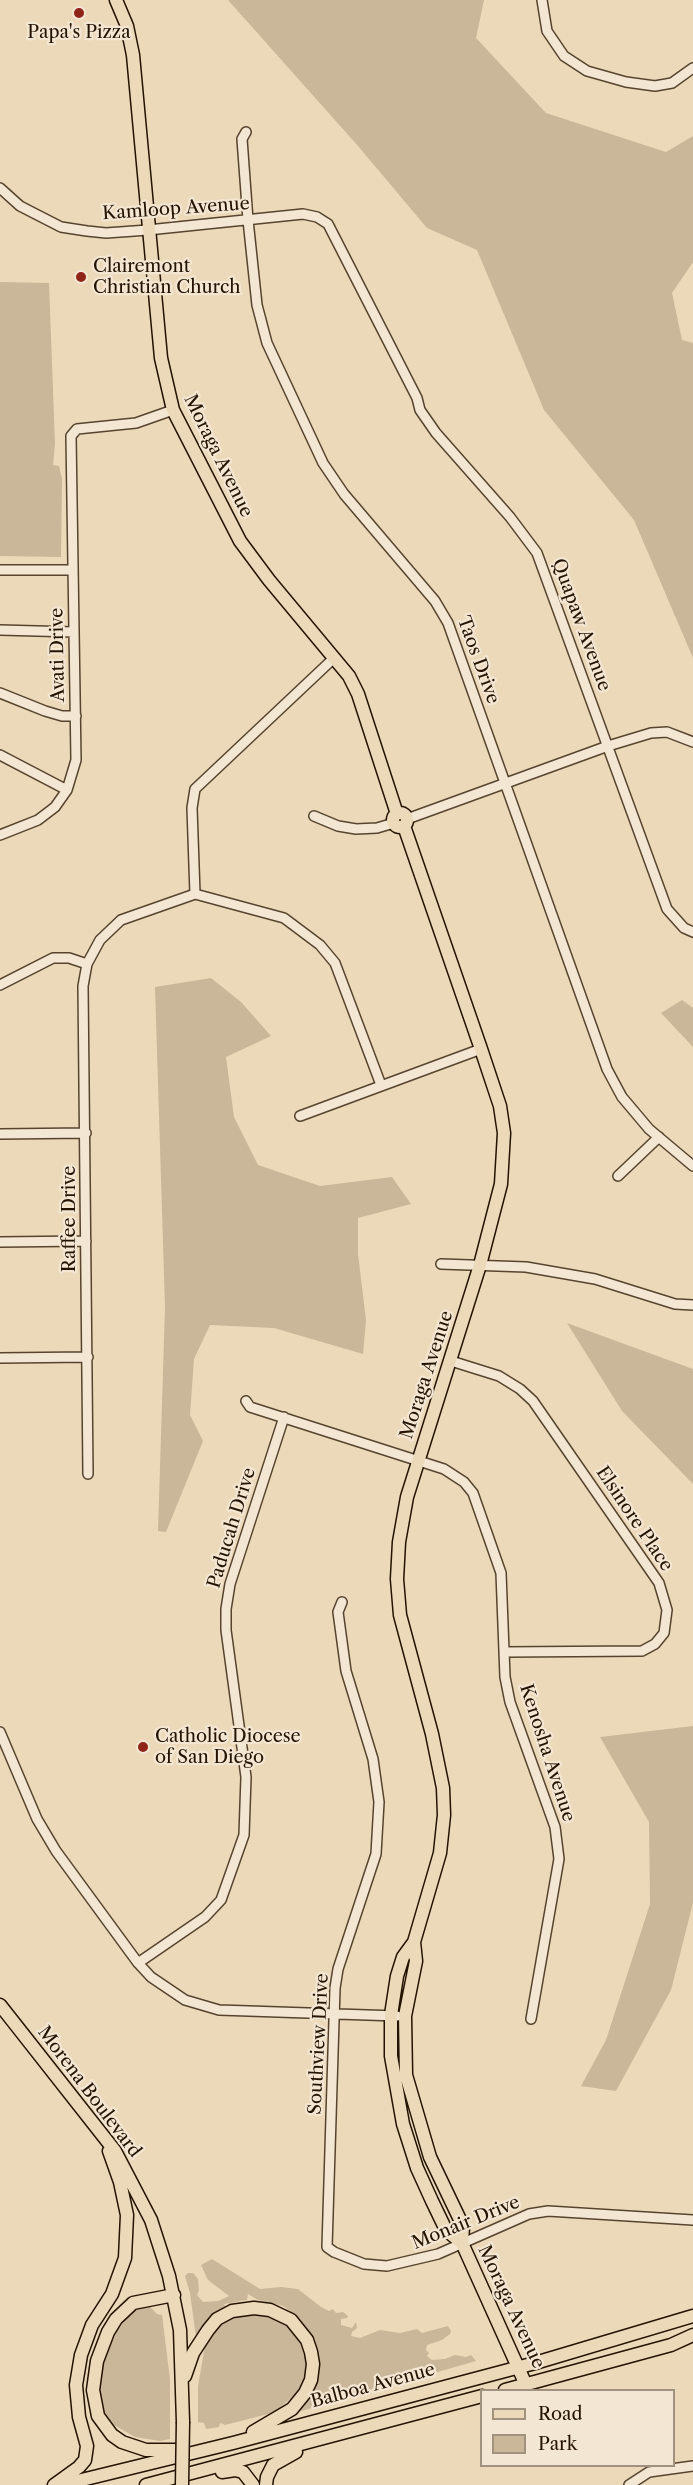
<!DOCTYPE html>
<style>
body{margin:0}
#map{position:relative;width:693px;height:2485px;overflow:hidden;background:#ecd9b9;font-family:"Libre Caslon Text",serif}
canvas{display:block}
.legend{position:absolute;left:480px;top:2389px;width:195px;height:78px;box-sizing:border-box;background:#f3e6d2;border:2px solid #a0927e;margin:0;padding:8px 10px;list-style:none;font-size:18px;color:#241300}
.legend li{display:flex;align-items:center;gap:12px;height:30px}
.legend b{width:30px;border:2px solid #a0927e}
</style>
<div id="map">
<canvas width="693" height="2485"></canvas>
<ul class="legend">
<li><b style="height:8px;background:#ecd9b9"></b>Road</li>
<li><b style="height:16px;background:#cab79a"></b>Park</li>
</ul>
</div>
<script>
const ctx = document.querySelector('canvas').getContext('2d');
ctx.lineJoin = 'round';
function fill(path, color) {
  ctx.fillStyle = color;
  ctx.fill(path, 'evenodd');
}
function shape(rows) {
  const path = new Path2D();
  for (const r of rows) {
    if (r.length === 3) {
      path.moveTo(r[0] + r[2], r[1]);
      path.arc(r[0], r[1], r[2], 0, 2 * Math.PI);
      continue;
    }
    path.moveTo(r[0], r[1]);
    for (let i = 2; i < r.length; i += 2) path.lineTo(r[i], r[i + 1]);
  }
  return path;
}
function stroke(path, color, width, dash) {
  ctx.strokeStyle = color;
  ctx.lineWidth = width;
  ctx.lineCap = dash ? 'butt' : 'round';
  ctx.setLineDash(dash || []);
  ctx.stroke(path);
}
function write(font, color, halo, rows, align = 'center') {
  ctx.font = font + ' "Libre Caslon Text",serif';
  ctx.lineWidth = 4.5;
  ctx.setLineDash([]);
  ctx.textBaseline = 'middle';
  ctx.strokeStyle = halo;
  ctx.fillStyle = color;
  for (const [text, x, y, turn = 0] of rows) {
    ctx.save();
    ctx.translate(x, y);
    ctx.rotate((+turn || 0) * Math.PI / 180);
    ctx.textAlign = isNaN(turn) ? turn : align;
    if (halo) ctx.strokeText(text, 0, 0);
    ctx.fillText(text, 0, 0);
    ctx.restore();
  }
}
fill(shape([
 [228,0,484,0,476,38,546,113,666,152,693,136,693,262,672,293,682,340,693,343,693,658,634,520,544,410,477,250,427,228,358,146],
 [0,282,49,283,55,444,53,465,59,466,62,479,61,557,0,556],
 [211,978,241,1002,271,1036,226,1057,234,1117,258,1165,320,1186,392,1177,411,1204,358,1218,358,1254,366,1320,363,1354,274,1328,210,1325,194,1359,190,1415,203,1441,166,1532,158,1531,165,1307,155,987],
 [682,1000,693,1008,693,1047,661,1013],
 [567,1323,693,1369,693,1484,622,1411],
 [693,1726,693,1903,671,1990,616,2091,581,2086,606,2040,650,1904,649,1822,600,1737],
 [212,2259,260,2289,281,2287,298,2289,321,2307,329,2311,333,2309,336,2313,343,2312,348,2316,347,2318,341,2319,341,2325,352,2328,356,2322,357,2328,352,2332,351,2336,360,2338,380,2330,400,2333,417,2329,422,2333,448,2326,451,2331,450,2334,442,2340,427,2345,426,2350,429,2353,427,2356,432,2360,445,2359,455,2355,466,2357,471,2355,476,2361,298,2412,296,2408,315,2371,289,2313,290,2311,283,2306,258,2300,248,2294,247,2300,224,2304,226,2308,196,2337,190,2293,185,2276,188,2273,193,2273,198,2279,199,2290,197,2295,203,2302,218,2301,229,2296,208,2280,201,2265],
 [149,2306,157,2314,162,2315,170,2379,170,2439,160,2441,135,2437,114,2425,103,2410,99,2391,104,2361,117,2331,133,2310],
 [256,2311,286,2322,303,2345,306,2363,304,2377,296,2394,277,2410,268,2414,225,2425,220,2423,219,2427,206,2429,204,2423,198,2422,198,2386,205,2346,215,2329,228,2318]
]), '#cab79a');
const minor = shape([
 [542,0,547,31,564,56,587,71,626,82,655,86,672,83,693,68],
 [246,132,242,139,248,220,257,305,267,343,323,463,344,494,435,601,448,623,607,1069,622,1097,649,1129,693,1166],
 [0,188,20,206,61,227,87,231,106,233,148,230,303,214,317,217,328,224,417,398,420,410,436,433,510,517,537,553,667,909,684,928,693,932],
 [0,570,72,570],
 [0,630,74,632],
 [0,693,45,711,62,716,76,716],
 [0,755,67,790],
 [314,816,338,826,356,829,377,828,394,823],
 [407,819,608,746,651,733,667,732,693,742],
 [0,835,38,820,55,807,67,790,76,760,71,436,77,429,136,423,173,410],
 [195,894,192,808,195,789,334,658],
 [0,985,53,958,69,958,87,964],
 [300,1116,481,1049],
 [0,1134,86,1133],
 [618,1176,659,1137],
 [0,1242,86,1241],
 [441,1264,526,1267,595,1279,675,1304,693,1305],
 [0,1358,88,1357],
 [451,1361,499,1376,520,1389,533,1401,659,1583,667,1610,664,1633,655,1644,642,1651,505,1652],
 [246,1401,250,1407,444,1469,464,1482,473,1493,501,1573,505,1677,510,1702,555,1827,559,1859,531,2019],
 [88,1474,83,986,87,964,100,940,121,920,195,894,284,918,320,945,335,963,381,1085],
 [342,1602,338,1612,346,1671,373,1759,379,1802,376,1854,338,1969,335,1988,327,2247,334,2252,364,2264,387,2266,438,2254,529,2214,548,2211,693,2220],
 [0,1732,37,1819,56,1851,138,1963,151,1977,185,2000,219,2010,397,2016],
 [138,1963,205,1917,221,1900,244,1835,246,1777,226,1630,226,1609,230,1584,284,1417],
 [629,2485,649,2472,693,2466]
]);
const major = shape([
 [116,0,127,26,133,55,161,358,173,410,240,541,269,580,349,676,358,694,397,814],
 [400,820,7],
 [404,826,481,1049,500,1106,504,1133,501,1184,480,1265,407,1497,399,1542,397,1579,400,1615,432,1734,443,1788,444,1815,440,1853,414,1942,416,1961,405,2016,406,2075,430,2157,463,2226,462,2243],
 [414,1942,403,1957,397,1976,391,2015,391,2056,403,2124,417,2168,432,2201,446,2230,462,2243,526,2385],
 [0,2005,115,2151,151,2220,169,2276,180,2330,183,2422],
 [174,2295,133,2303,116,2319,108,2332,97,2361,93,2390,98,2416,112,2435,122,2442,146,2450,183,2450],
 [185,2376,193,2353,208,2330,217,2319,232,2311,254,2308,270,2310,291,2320,307,2340,311,2352,313,2364,311,2380,305,2393,292,2409,253,2432],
 [505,2390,671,2345,693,2335],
 [222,2472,235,2470,243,2472,253,2485],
 [54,2485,79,2467,85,2460,87,2446,79,2417,76,2385,81,2355,92,2325,112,2294,125,2258,127,2215,120,2182,109,2151],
 [61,2485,233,2443,535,2363,693,2316],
 [146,2485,482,2396],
 [266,2485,267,2477,273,2465,296,2452]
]);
stroke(minor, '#56442e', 12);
stroke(major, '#241300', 15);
stroke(minor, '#f3e6d2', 9);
stroke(major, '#ecd9b9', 12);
const majorBridge = shape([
 [182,2485,183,2422]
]);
stroke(majorBridge, '#241300', 15, []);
stroke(majorBridge, '#ecd9b9', 12);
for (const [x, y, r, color] of [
 [79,13,6,"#8f2418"],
 [81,277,6,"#8f2418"],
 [143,1747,6,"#8f2418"]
]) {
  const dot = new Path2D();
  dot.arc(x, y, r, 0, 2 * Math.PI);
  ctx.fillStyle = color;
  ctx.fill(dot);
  stroke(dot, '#f3e6d2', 2);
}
write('18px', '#241300', '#f3e6d2', [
 ["Papa's Pizza",79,33,"center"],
 ["Clairemont",93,267],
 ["Christian Church",93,288],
 ["Catholic Diocese",155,1737],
 ["of San Diego",155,1758]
], 'left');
write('18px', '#241300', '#f3e6d2', [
 ["Kamloop Avenue",176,209,-4],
 ["Moraga Avenue",218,456,64],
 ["Quapaw Avenue",581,625,70],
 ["Avati Drive",58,655,-91],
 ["Taos Drive",478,660,70],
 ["Raffee Drive",70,1219,-90],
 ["Moraga Avenue",427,1375,-72],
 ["Elsinore Place",634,1519,56],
 ["Paducah Drive",232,1528,-73],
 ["Kenosha Avenue",547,1753,72],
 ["Southview Drive",319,2044,-87],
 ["Morena Boulevard",89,2092,53],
 ["Monair Drive",466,2223,-22],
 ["Moraga Avenue",511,2307,65],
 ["Balboa Avenue",373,2386,-15]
]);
</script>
